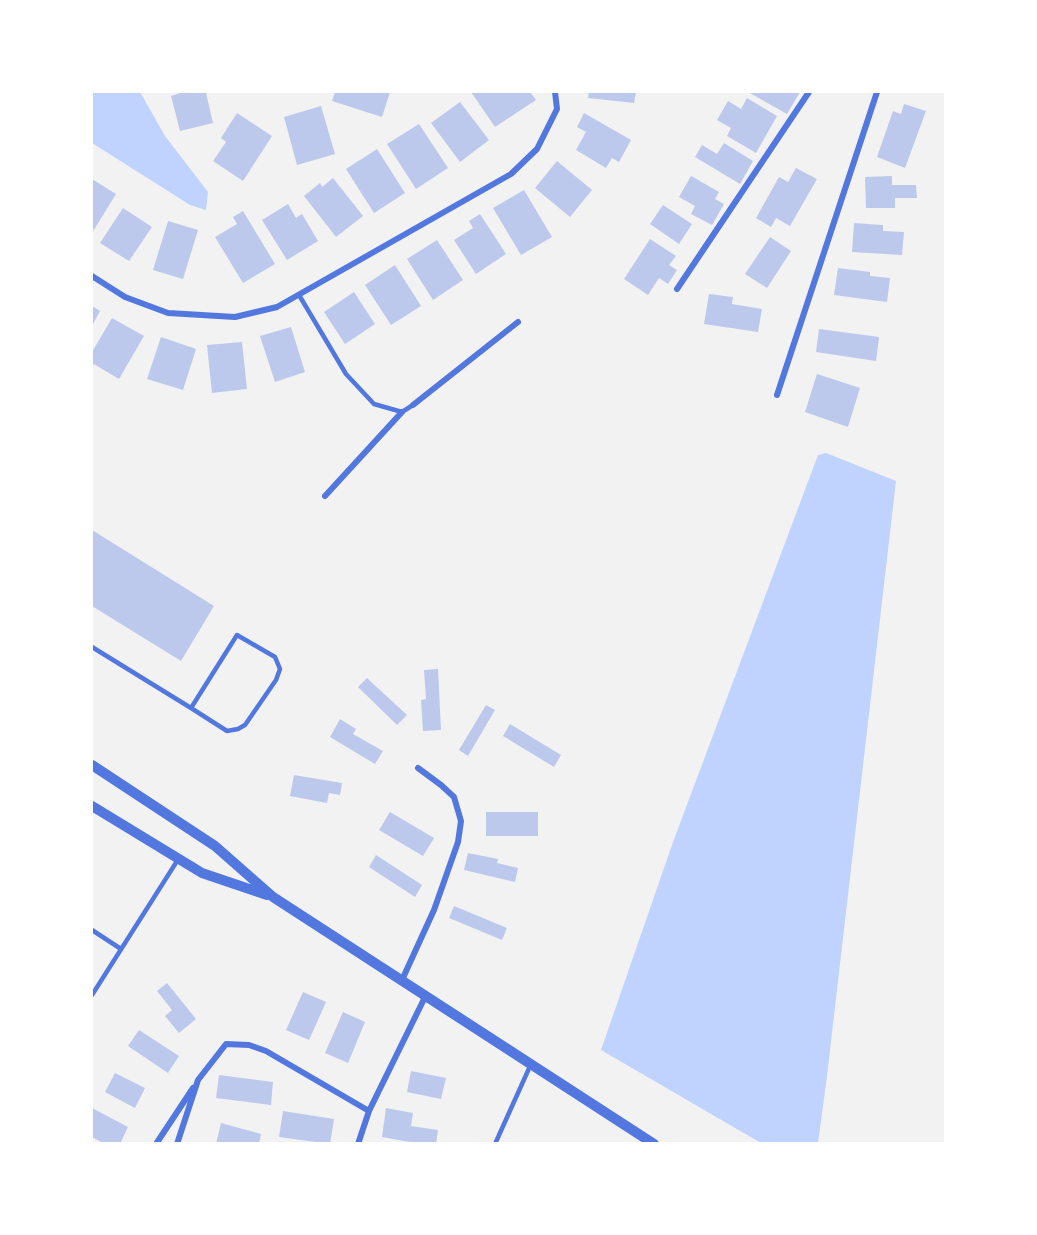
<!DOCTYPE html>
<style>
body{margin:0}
#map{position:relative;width:1037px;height:1235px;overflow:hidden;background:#f2f2f2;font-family:"Source Serif 4",serif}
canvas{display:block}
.frame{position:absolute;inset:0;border:93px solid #fff;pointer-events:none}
</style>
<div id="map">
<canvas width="1037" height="1235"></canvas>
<div class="frame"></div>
</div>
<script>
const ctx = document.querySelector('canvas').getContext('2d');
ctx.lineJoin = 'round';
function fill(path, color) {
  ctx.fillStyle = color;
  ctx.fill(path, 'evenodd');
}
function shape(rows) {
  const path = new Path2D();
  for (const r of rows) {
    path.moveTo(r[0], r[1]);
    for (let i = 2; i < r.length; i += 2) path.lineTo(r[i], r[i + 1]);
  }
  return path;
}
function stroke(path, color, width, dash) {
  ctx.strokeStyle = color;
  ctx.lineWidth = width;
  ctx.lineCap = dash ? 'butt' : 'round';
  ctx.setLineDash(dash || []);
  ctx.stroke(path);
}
fill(shape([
 [92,92,140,92,165,136,208,192,206,210,190,205,92,143],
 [826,453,896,481,827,1076,818,1143,761,1143,601,1050,673,842,818,455]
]), '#bfd3fe');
fill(shape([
 [183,92,210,92,206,93,213,123,180,131,171,96],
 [335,92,390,92,382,117,332,101],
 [471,92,530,92,536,100,495,127],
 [589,92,636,92,634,103,588,98],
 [748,92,800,92,787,114],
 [747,98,777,116,756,153,727,136,731,128,717,120,728,101,741,109],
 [460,102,489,140,460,162,431,123],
 [904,104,926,111,905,168,877,157,893,111,901,114],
 [321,106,335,154,297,165,284,117],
 [237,113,272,136,243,181,213,161,226,142,221,138],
 [584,113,631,140,619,162,612,158,606,168,576,150,586,132,577,127],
 [419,124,448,168,416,189,387,144],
 [724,143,753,161,740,184,695,157,702,145,717,154],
 [377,149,405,193,374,213,346,169],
 [557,161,592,190,570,217,535,188],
 [796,168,817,179,790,226,776,218,771,227,756,218,779,177,788,182],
 [691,176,719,192,715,199,724,204,712,225,691,214,695,206,679,197],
 [892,176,892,185,916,185,917,198,895,198,895,208,866,208,865,177],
 [333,178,363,216,336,237,304,196,320,183,322,187],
 [92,179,116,194,92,233],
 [524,190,552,237,521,255,493,208],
 [288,204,296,218,302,214,318,241,287,260,262,220],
 [663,205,692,224,679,244,650,224],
 [123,208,152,227,129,261,100,243],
 [243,211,275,264,243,283,215,237,237,224,233,217],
 [480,214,506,254,476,274,454,240,473,228,469,221],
 [168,221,198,230,183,279,153,270],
 [854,223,883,225,883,231,904,232,902,255,852,252],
 [770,237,791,251,767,288,745,274],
 [650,239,676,256,669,265,677,270,668,284,659,278,648,295,624,279],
 [437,240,463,280,433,300,407,259],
 [395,265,421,306,391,325,365,285],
 [838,268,870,272,870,276,890,278,887,302,834,295],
 [354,292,375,324,345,344,324,312],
 [709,294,733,297,732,304,762,309,758,332,704,324],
 [92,306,100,311,92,326],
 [112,318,144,336,119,379,92,363,92,352],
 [291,327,305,372,275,382,260,336],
 [819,329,879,337,876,361,816,352],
 [161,337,196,349,183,390,147,379],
 [242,342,247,389,212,393,207,345],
 [817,374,860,388,848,427,805,412],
 [92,530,214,606,181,661,92,606],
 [438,669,441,730,423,731,421,700,426,699,424,670],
 [367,678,407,715,397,725,358,687],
 [486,705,495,710,468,756,459,750],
 [340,719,356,729,353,734,383,751,375,764,330,737],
 [510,724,561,755,554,767,503,736],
 [294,775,342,783,340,795,329,793,327,803,290,796],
 [390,812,434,838,423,856,379,830],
 [486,812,538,812,538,836,486,836],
 [468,853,498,859,497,863,518,868,515,882,464,870],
 [376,855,422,885,415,897,369,867],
 [454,906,507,928,502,940,449,918],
 [167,983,196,1019,179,1033,165,1016,172,1010,157,991],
 [303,992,326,1002,309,1040,286,1030],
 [343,1012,365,1022,348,1063,325,1053],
 [139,1030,179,1056,168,1073,128,1046],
 [411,1071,446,1078,441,1099,407,1092],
 [115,1073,145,1088,135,1108,105,1092],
 [219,1075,273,1082,271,1105,216,1098],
 [92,1108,128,1127,120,1144,105,1144,92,1137],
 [386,1108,413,1113,411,1126,438,1130,436,1144,421,1144,382,1137],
 [283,1111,334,1119,330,1144,279,1137],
 [221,1123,261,1134,259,1144,216,1144]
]), '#bdc9ec');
stroke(shape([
 [299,295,346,374,374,404,402,412,413,405],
 [92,647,191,708,227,731,238,729,245,725,276,680,280,669,275,657,237,635,191,708],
 [92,930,121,949],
 [92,995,179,858],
 [495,1144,531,1064]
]), '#5277de', 4.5);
stroke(shape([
 [92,276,125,297,168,313,235,317,277,307,511,174,537,149,557,109,555,92],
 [677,289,809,92],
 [777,395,877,92],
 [413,405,518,322],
 [325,496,402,412],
 [402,980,434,910,458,842,461,821,454,797,441,785,418,768],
 [156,1144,193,1088],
 [177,1144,198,1080,226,1044,249,1045,266,1051,369,1111],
 [358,1144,369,1111,426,995]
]), '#5277de', 6);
stroke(shape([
 [92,765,215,846,273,897,654,1144],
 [92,806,202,873,267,895]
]), '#5277de', 10);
</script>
